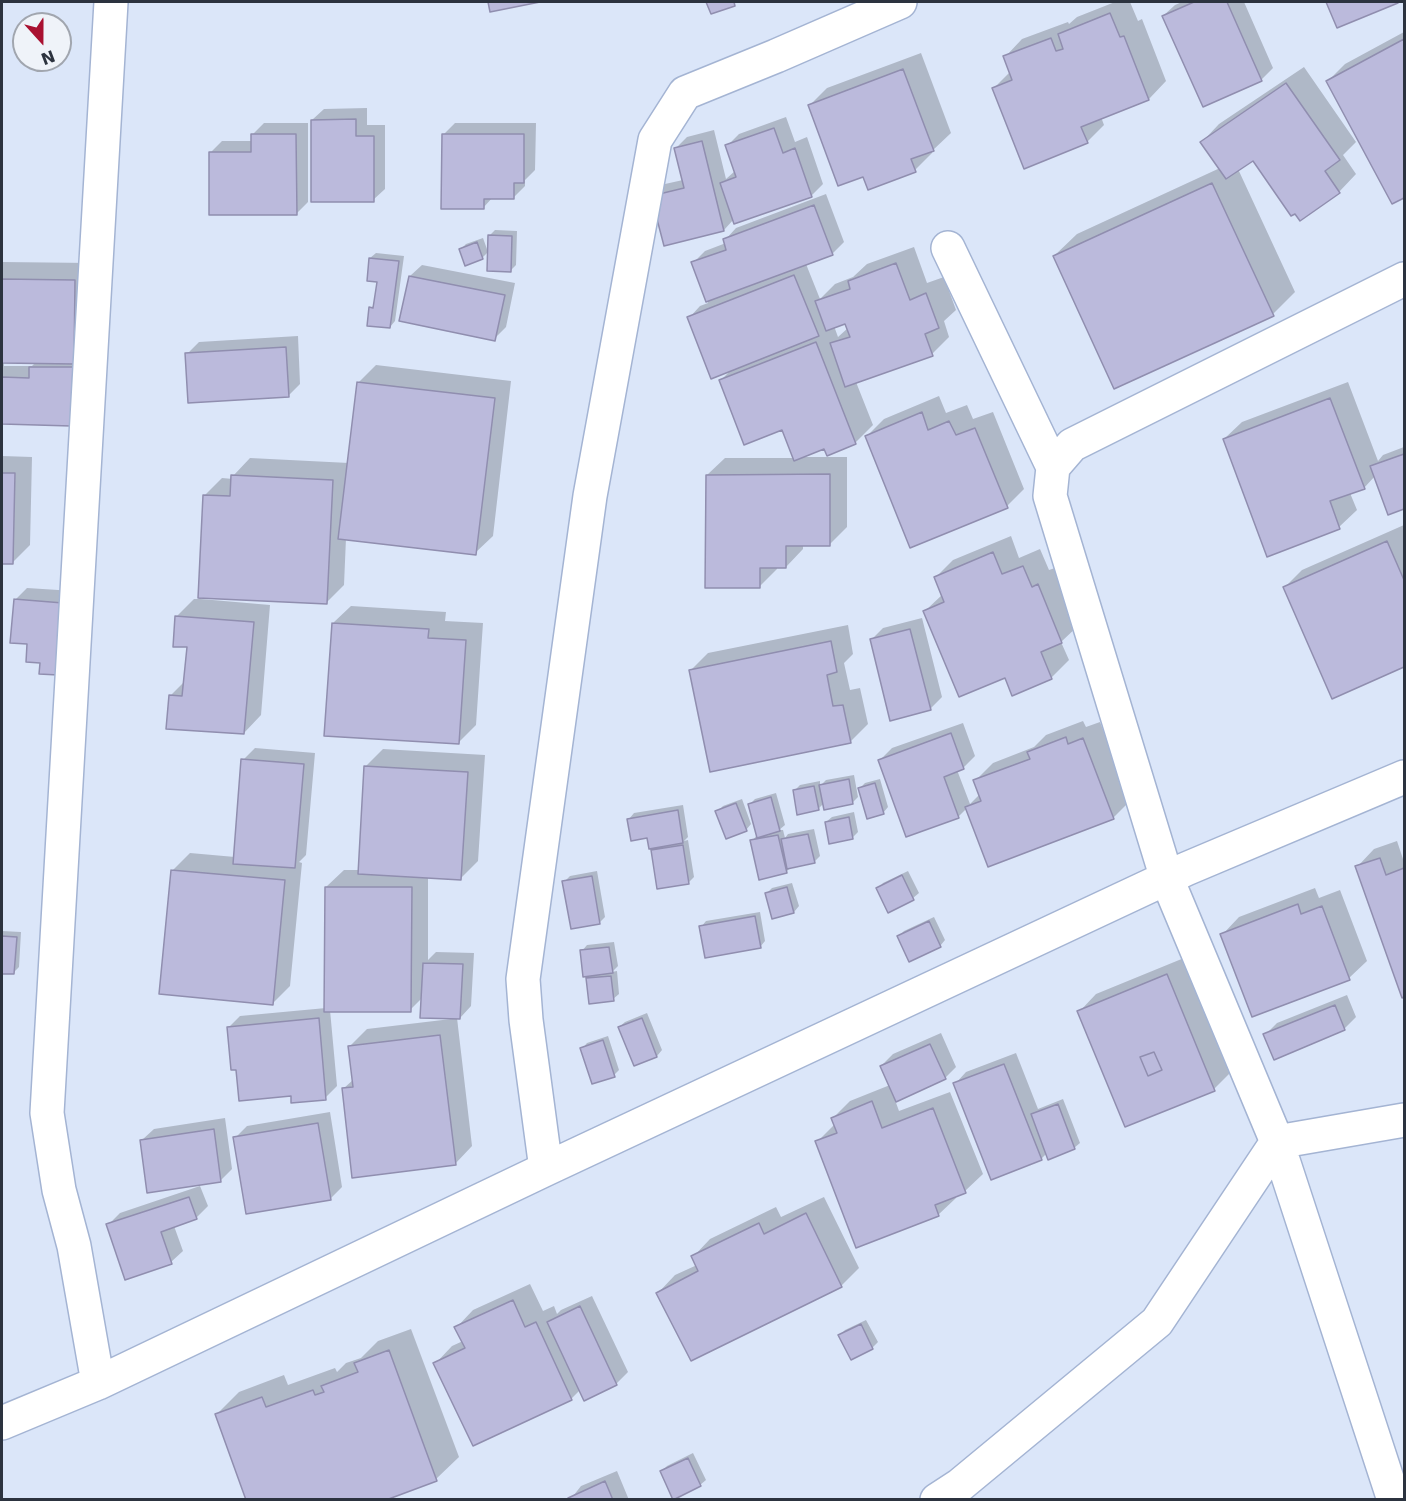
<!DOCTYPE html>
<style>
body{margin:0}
#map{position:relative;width:1406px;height:1501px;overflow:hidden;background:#dbe6f9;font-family:"DejaVu Sans",sans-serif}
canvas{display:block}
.frame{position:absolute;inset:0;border:3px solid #2c333f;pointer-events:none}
.north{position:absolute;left:12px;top:12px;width:60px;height:60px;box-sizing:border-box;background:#eff3f9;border:2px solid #a1a6af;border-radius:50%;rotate:159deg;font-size:16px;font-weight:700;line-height:24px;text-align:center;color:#2c333f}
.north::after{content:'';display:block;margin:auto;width:21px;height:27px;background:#a91131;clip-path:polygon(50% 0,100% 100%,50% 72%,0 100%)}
</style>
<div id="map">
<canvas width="1406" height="1501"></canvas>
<div class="frame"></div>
<div class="north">N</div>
</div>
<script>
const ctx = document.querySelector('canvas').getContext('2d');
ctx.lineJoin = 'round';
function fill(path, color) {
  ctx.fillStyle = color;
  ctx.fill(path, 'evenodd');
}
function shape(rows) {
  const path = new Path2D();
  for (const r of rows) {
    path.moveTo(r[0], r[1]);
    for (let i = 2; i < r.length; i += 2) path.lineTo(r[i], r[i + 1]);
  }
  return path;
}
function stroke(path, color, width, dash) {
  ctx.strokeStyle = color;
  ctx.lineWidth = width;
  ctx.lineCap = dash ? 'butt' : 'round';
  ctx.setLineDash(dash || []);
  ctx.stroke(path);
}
fill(shape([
 [489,2,533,2,491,10],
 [1115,2,1130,2,1138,21,1142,19,1166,81,1149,99,1101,117,1104,125,1087,142,994,88,1011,71,1005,57,1022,39,1068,22,1069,24,1077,17],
 [1182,2,1244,2,1273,68,1261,80,1163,16,1175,5],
 [1328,2,1397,2,1338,26],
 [1404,32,1404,196,1393,202,1328,81,1345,64],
 [921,53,951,133,932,151,932,153,915,170,864,175,809,106,827,88],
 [1304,67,1356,142,1343,155,1356,174,1339,192,1253,159,1238,169,1295,292,1273,314,1054,256,1077,234,1220,168,1202,142,1219,124],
 [367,108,367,125,385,125,385,189,373,200,312,120,324,109],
 [786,117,795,142,807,137,823,184,811,196,734,219,724,230,653,196,665,184,683,180,676,148,687,137,714,130,726,179,735,171,727,146,739,134],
 [264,123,308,123,308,202,296,214,210,153,222,141,253,141,253,134],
 [455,123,536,123,535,170,525,180,525,186,514,197,493,197,483,208,444,134],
 [826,194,844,242,832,254,806,264,820,299,835,284,853,277,867,264,914,247,927,283,944,277,956,310,944,321,949,337,932,354,856,382,873,425,855,443,825,447,799,457,847,457,847,527,830,544,803,544,803,549,786,567,777,567,777,569,759,587,707,475,725,458,794,458,783,429,720,381,732,369,689,318,700,306,708,303,693,263,705,251,726,243,725,240,736,228],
 [846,322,848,328,838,337,834,326],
 [495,230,517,231,516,265,511,270,490,235],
 [483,238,488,252,483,257,466,264,461,249,466,244],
 [376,253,404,256,395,321,390,327,371,308,376,303,379,281,370,258],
 [2,262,92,263,71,424,2,423],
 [4,362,36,362,32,366,4,366],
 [422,265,515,283,506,327,494,339,410,276],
 [298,336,300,384,289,395,187,354,199,342],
 [376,365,511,381,493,536,475,553,346,538,344,585,327,602,201,597,201,599,270,605,261,715,244,733,171,695,185,681,188,646,177,616,194,599,199,599,205,495,222,478,233,479,233,476,250,458,349,463,358,383],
 [1348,382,1378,461,1383,455,1404,447,1404,507,1389,513,1375,476,1364,488,1350,493,1357,510,1339,527,1224,439,1242,422],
 [939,396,946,413,967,405,973,419,993,412,1024,489,1007,506,867,436,884,419],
 [2,456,32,457,30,545,13,562,2,562],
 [1404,525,1404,666,1333,697,1285,587,1302,570],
 [1011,536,1019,558,1040,549,1049,570,1055,568,1079,625,1061,642,1069,660,1051,678,1005,676,925,611,943,594,936,577,953,560],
 [27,588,74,591,42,662,29,643,15,600],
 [351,606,446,612,445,621,483,623,476,725,458,743,333,623],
 [922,618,942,697,930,709,871,640,883,628],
 [848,625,853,654,844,663,850,690,860,688,868,724,850,742,691,670,708,653],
 [1083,721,1086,727,1100,722,1131,800,1113,818,967,808,958,817,880,760,892,748,963,723,975,756,963,768,957,770,970,804,980,794,975,781,993,763,1034,747,1046,735],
 [255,748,315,753,306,855,299,862,302,863,290,986,273,1003,173,870,190,853,235,857,243,760],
 [383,749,485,755,478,861,461,878,428,877,428,960,436,952,474,953,471,1006,460,1018,457,1018,472,1146,455,1164,343,1089,354,1079,350,1046,367,1029,451,1019,423,997,410,1010,330,1010,337,1086,325,1098,292,1094,237,1068,228,1028,240,1016,326,1008,326,887,344,870,360,870,366,766],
 [854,775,858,797,852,803,824,803,818,809,795,790,800,785,820,781,820,786,826,780],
 [880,779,888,807,883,813,859,789,865,783],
 [776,793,785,825,779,830,783,830,785,838,788,834,814,829,820,856,814,862,791,867,786,872,752,841,758,834,750,804,755,799],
 [742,799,751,824,746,830,717,812,723,806],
 [683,805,688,837,684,841,688,840,694,877,688,883,653,850,657,846,629,819,634,813],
 [854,812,858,832,853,837,826,822,832,817],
 [1397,841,1403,859,1404,858,1404,996,1403,996,1357,867,1374,849],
 [597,871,605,917,599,923,564,882,570,876],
 [908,871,919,893,913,898,888,911,878,889,883,883],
 [792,883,799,906,794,912,773,917,766,894,772,888],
 [1315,888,1319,898,1340,890,1367,961,1349,978,1253,1015,1222,935,1239,917],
 [760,912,765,941,760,947,701,927,706,921],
 [934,917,945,940,940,946,899,936,904,931],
 [2,931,21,932,19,967,13,973,2,972],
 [614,942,618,966,612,972,617,971,619,994,613,999,587,979,592,974,582,951,587,945],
 [1184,958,1231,1072,1214,1089,1079,1012,1096,994],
 [1347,995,1356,1017,1344,1029,1265,1035,1277,1023],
 [647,1013,662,1050,657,1056,634,1064,619,1027,625,1022],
 [941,1033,956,1067,945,1078,895,1100,899,1111,950,1092,983,1174,965,1191,955,1195,956,1198,938,1215,817,1142,835,1124,833,1118,850,1101,890,1085,881,1066,893,1054],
 [608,1036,619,1070,614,1075,582,1049,587,1043],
 [1016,1053,1038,1109,1063,1099,1080,1143,1074,1148,1047,1153,1041,1159,955,1084,966,1072],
 [330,1112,342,1187,330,1199,235,1138,247,1126],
 [225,1118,232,1169,220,1181,142,1140,154,1129],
 [200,1186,208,1206,196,1218,174,1226,183,1251,171,1262,108,1225,120,1213],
 [824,1197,859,1268,842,1285,691,1359,658,1293,675,1275,697,1265,693,1257,710,1239,776,1207,781,1217],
 [530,1284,543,1311,554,1306,557,1314,561,1310,592,1296,628,1372,616,1384,581,1389,571,1399,473,1444,435,1364,452,1346,463,1341,456,1328,473,1310],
 [866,1320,878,1342,872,1348,840,1335,845,1330],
 [411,1329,459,1457,436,1479,217,1414,239,1392,284,1375,288,1385,335,1368,337,1372,346,1363,361,1358,378,1341],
 [693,1453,706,1480,700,1485,661,1472,667,1466],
 [617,1471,629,1500,570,1500,581,1486]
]), '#0003');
const building = shape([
 [488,2,540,2,490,12,488,2],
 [706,2,734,2,735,6,711,14,706,2],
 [1194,2,1227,2,1262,81,1203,107,1162,16,1194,2],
 [1326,2,1398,2,1398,3,1337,28,1326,2],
 [1110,13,1120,37,1124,36,1149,100,1081,127,1088,143,1024,169,992,88,1012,80,1003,56,1051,38,1056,51,1063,49,1058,34,1110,13],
 [1404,39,1404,198,1392,204,1326,81,1404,39],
 [903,69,934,151,911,159,916,172,868,190,863,177,838,186,808,105,903,69],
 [1286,83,1340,160,1325,171,1340,193,1300,221,1295,214,1291,216,1253,161,1226,179,1200,142,1286,83],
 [356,119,356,136,374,136,374,202,311,202,311,120,356,119],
 [774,128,783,153,795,148,812,197,734,224,720,183,736,177,725,145,774,128],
 [251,134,296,134,297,215,209,215,209,152,251,152,251,134],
 [442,134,524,134,524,183,514,183,514,199,484,199,484,209,441,209,442,134],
 [702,141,724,231,664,246,651,196,684,188,674,148,702,141],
 [1212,183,1274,316,1114,389,1053,256,1212,183],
 [814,205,833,255,706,302,691,262,726,250,723,239,814,205],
 [488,235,512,236,511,272,487,271,488,235],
 [477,242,483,259,465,266,459,249,477,242],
 [369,258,399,261,390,328,367,326,369,307,373,308,377,282,367,281,369,258],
 [896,263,910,300,926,293,939,328,925,334,933,356,845,387,830,343,850,337,845,324,826,331,815,301,850,289,848,281,896,263],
 [794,275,819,336,711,379,687,317,794,275],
 [409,276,505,295,495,341,399,321,409,276],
 [2,279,75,280,74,364,2,363,2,279],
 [816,342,856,444,827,456,824,449,794,461,782,430,744,445,719,380,816,342],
 [286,347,289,397,188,403,185,353,286,347],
 [29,367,73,367,71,426,2,424,2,377,29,378,29,367],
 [357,382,495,398,476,555,338,539,357,382],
 [1330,398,1365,489,1330,501,1340,529,1267,557,1223,439,1330,398],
 [922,412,928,430,949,421,956,435,975,428,1008,508,910,548,865,436,922,412],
 [1404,454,1404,509,1388,515,1370,466,1404,454],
 [2,473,15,473,13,564,2,564,2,473],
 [830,474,830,546,786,546,786,568,760,568,760,588,705,588,706,475,830,474],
 [231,475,333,480,327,604,198,598,203,495,230,496,231,475],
 [1387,541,1404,580,1404,667,1332,699,1283,587,1387,541],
 [993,552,1002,574,1023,566,1032,587,1038,584,1062,643,1041,652,1052,679,1012,696,1005,678,959,697,923,611,944,602,934,577,993,552],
 [14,599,63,603,58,675,39,674,40,663,26,662,27,644,10,643,14,599],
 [175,616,254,622,244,734,166,729,169,695,182,696,187,647,173,647,175,616],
 [332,623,429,629,428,638,466,640,459,744,324,736,332,623],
 [910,629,931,710,890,721,870,639,910,629],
 [831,641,837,672,827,675,833,706,843,705,851,743,710,772,689,670,831,641],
 [951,733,964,769,944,777,959,818,906,837,878,760,951,733],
 [1066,737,1068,744,1083,738,1114,819,988,867,965,807,981,801,973,780,1030,759,1027,752,1066,737],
 [241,759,304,764,295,868,233,864,241,759],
 [364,766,468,772,461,880,358,874,364,766],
 [849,779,853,804,824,810,819,785,849,779],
 [875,783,884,814,867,819,858,788,875,783],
 [814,786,819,810,797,815,793,790,814,786],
 [771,797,780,831,757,838,748,804,771,797],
 [736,803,747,831,726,839,715,811,736,803],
 [678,810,683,843,649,849,647,838,631,841,627,819,678,810],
 [849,817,853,839,829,844,825,822,849,817],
 [808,834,815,863,787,869,781,839,808,834],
 [778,835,787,873,759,880,750,840,778,835],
 [683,845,689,884,657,889,651,850,683,845],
 [1380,858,1386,875,1404,868,1404,997,1402,998,1355,866,1380,858],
 [171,870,285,880,273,1005,159,994,171,870],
 [902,875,914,900,888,913,876,888,902,875],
 [592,876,600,924,571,929,562,881,592,876],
 [325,887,412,887,411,1012,324,1012,325,887],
 [787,887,794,913,772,919,765,893,787,887],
 [1298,904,1301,914,1322,906,1350,980,1252,1017,1220,934,1298,904],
 [755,916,761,948,705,958,699,926,755,916],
 [929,921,941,947,909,962,897,936,929,921],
 [2,936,17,937,14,974,2,974,2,936],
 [609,947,613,973,583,977,580,950,609,947],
 [423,963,463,964,460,1019,420,1018,423,963],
 [1167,974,1215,1091,1125,1127,1077,1011,1167,974],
 [1154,1052,1162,1070,1148,1076,1140,1057,1154,1052],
 [611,976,614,1001,589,1004,586,978,611,976],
 [1335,1005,1345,1030,1274,1060,1263,1034,1335,1005],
 [319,1018,326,1100,291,1103,291,1096,239,1101,236,1070,231,1070,227,1027,319,1018],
 [642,1018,657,1057,634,1066,618,1027,642,1018],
 [440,1035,456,1165,352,1178,342,1088,353,1087,348,1046,440,1035],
 [603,1040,615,1077,592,1084,580,1048,603,1040],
 [930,1044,946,1079,896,1102,880,1066,930,1044],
 [1154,1052,1162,1070,1148,1076,1140,1057,1154,1052],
 [1004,1064,1042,1160,991,1180,953,1083,1004,1064],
 [872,1101,882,1128,933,1108,966,1193,935,1205,939,1216,856,1248,815,1141,837,1133,831,1118,872,1101],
 [1058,1104,1075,1149,1048,1160,1031,1114,1058,1104],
 [318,1123,331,1200,246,1214,233,1137,318,1123],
 [214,1129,221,1182,147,1193,140,1140,214,1129],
 [189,1197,197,1219,161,1232,172,1264,125,1280,106,1224,189,1197],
 [806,1213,842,1287,691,1361,656,1293,698,1271,691,1256,759,1223,764,1234,806,1213],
 [513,1300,525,1327,536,1322,572,1400,473,1446,433,1363,465,1348,454,1327,513,1300],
 [580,1306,617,1385,584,1401,547,1322,580,1306],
 [861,1324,873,1349,851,1360,838,1335,861,1324],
 [389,1350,437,1481,386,1500,246,1500,215,1414,262,1397,266,1407,313,1390,315,1395,324,1392,321,1386,358,1372,354,1363,389,1350],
 [688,1458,701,1486,673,1500,660,1471,688,1458],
 [605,1481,613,1500,568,1500,568,1498,605,1481]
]);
fill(building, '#bbbadc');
stroke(building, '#908eaf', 1.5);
const minor = shape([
 [948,248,1053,467],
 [546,1169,526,1020,523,979,590,496,655,140,685,93,776,56,900,2],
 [98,1383,74,1246,59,1190,47,1113,111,2],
 [2,1423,98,1383,546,1169,1186,869,1404,777],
 [937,1500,960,1485,1157,1322,1277,1142,1404,1120],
 [1394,1500,1277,1142,1167,879,1050,496,1053,467,1072,445,1404,279]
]);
stroke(minor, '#a4b4d3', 36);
stroke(minor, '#fff', 33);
</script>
